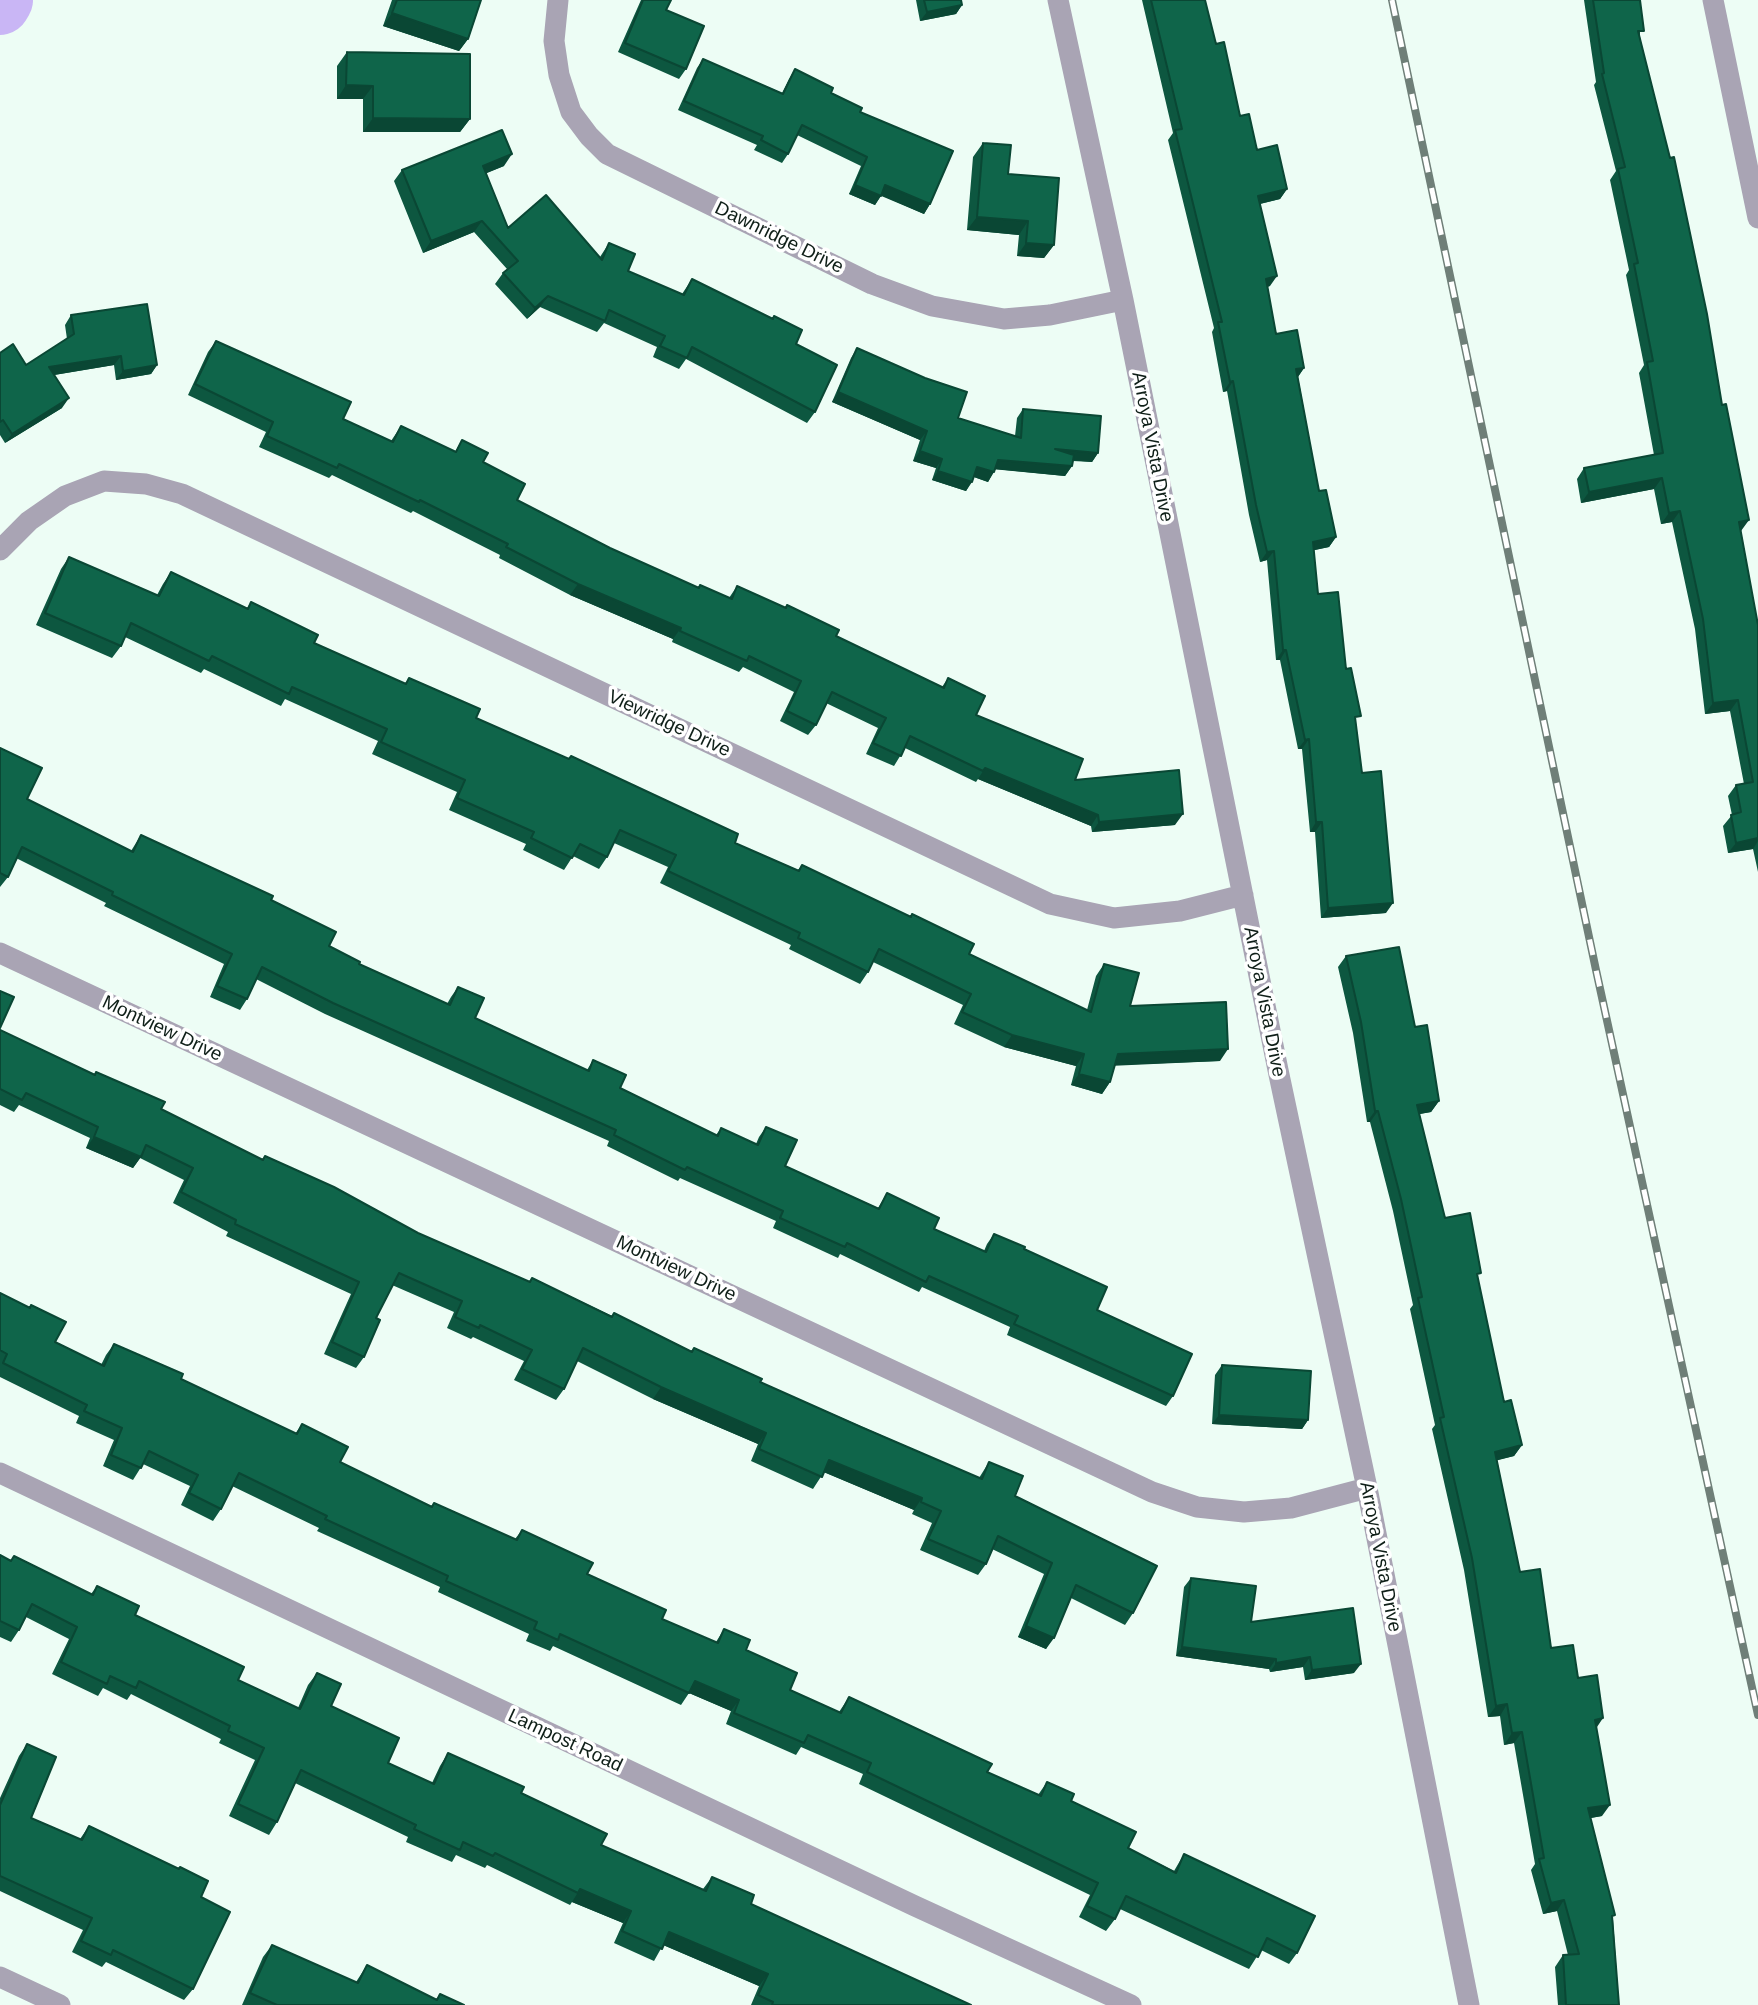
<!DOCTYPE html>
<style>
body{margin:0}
canvas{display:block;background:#edfdf5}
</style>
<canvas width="1758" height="2005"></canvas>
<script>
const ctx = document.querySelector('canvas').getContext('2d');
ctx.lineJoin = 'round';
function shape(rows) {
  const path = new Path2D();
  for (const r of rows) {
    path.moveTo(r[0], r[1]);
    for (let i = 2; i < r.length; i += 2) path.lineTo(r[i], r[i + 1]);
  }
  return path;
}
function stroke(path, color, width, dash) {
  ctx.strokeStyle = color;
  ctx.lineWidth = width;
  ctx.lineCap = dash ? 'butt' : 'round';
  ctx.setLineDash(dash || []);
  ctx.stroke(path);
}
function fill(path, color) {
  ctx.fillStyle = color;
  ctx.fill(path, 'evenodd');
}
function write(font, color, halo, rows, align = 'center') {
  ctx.font = font + ' Arial,sans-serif';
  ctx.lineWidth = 7;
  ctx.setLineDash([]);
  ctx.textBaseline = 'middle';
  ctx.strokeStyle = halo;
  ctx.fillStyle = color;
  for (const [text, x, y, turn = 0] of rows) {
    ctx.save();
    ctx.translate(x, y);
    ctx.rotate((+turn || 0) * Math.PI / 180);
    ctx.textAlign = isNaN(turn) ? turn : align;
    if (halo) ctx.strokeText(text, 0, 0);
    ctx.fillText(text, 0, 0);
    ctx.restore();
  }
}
stroke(shape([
 [0,5,3,0]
]), '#c9b6f5', 60);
stroke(shape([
 [558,0,554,41,559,75,571,112,589,136,607,154,872,284,932,306,1004,319,1050,315,1123,300],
 [1058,0,1123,300,1278,1070,1367,1488,1469,2005],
 [1713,0,1758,218],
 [0,550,29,521,65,496,104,481,146,484,182,494,1050,904,1114,918,1180,911,1243,895],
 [0,953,1152,1492,1197,1507,1244,1512,1291,1508,1367,1488],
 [0,1473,915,1906,1131,2005],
 [0,1977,60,2005]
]), '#a9a4b4', 21);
const rail = shape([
 [1392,0,1596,970,1758,1715]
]);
stroke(rail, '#6f7f78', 8);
stroke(rail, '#fff', 5, [16]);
fill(shape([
 [392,0,481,0,468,39,459,51,383,26],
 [641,0,671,0,666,10,686,69,679,79,618,52],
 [916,0,961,0,962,5,956,14,920,21],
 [1142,0,1205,0,1216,44,1240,116,1257,150,1287,189,1280,199,1260,204,1270,286,1267,287,1276,334,1304,368,1298,377,1319,491,1336,537,1329,547,1314,550,1318,594,1346,669,1356,723,1362,773,1386,913,1321,918,1315,832,1310,832,1302,749,1298,749,1280,660,1276,660,1267,560,1260,562,1249,515,1227,391,1223,392,1212,332,1214,328,1168,140,1173,133],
 [1584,0,1640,0,1640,37,1741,531,1758,625,1758,872,1753,849,1728,853,1723,826,1732,815,1728,796,1736,785,1744,784,1730,711,1705,714,1695,629,1672,522,1661,524,1654,489,1581,503,1577,479,1584,468,1654,455,1639,373,1644,365,1626,275,1629,270,1610,180,1616,171,1594,85,1596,82],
 [347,52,470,119,460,132,363,132,363,99,337,99,337,66],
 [703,59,782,93,789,79,795,69,860,112,930,204,924,214,881,195,875,205,849,194,861,166,797,135,788,154,782,163,754,150,757,145,678,110,697,68],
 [983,143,1008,174,1054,245,1044,258,1017,256,1019,235,967,230,973,157],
 [504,166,486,173,508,228,600,257,609,243,628,271,682,294,692,279,796,344,815,412,807,423,686,359,679,369,653,357,657,347,604,323,597,332,540,307,527,319,495,284,503,273,507,269,474,232,423,253,394,181,402,170],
 [71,315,157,365,151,374,116,380,114,365,54,375,62,408,5,443,0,435,0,353,26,365,67,339,65,325],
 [216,341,343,419,391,441,401,426,455,452,462,440,517,500,610,548,698,588,700,585,729,598,737,586,836,636,942,687,948,678,976,715,1075,780,1175,825,1092,832,1091,826,978,779,976,782,905,748,894,766,866,754,878,728,826,703,816,725,808,735,780,721,794,692,743,667,739,672,672,642,673,639,570,595,499,558,500,555,413,511,411,513,332,475,329,478,259,447,266,432,188,395,208,352],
 [857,348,958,418,1015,436,1017,418,1023,409,1098,453,1092,462,1073,461,1072,466,1065,476,995,469,988,482,974,477,966,491,932,480,936,468,913,461,920,440,832,402,851,358],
 [69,557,157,595,163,584,171,572,247,608,251,602,314,643,405,684,409,678,476,718,735,843,798,870,802,865,969,954,1087,1010,1096,976,1104,964,1130,1006,1220,1061,1115,1065,1110,1082,1102,1094,1071,1085,1076,1066,1004,1047,954,1024,963,1005,873,962,868,972,860,984,789,949,791,945,660,883,668,867,614,843,607,857,599,869,573,856,564,870,523,850,526,844,449,810,457,792,372,754,378,741,285,699,281,706,204,669,201,673,125,637,121,646,112,658,36,625,61,569],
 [0,748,27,799,131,851,141,835,271,900,329,946,359,964,447,1004,451,997,458,987,475,1018,587,1070,593,1060,620,1088,716,1135,721,1128,756,1144,759,1137,766,1127,785,1166,878,1208,887,1193,934,1229,984,1251,987,1244,994,1234,1024,1249,1097,1310,1173,1396,1166,1406,1007,1335,1010,1327,922,1287,919,1292,840,1254,838,1258,773,1228,776,1221,680,1178,678,1181,607,1146,609,1141,325,1014,256,979,247,999,240,1010,210,997,224,964,104,906,106,903,16,858,8,877,0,887],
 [1346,956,1415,1027,1439,1101,1431,1112,1419,1114,1445,1218,1478,1278,1504,1402,1522,1445,1514,1456,1497,1460,1520,1572,1551,1648,1578,1678,1596,1728,1602,1816,1590,1818,1613,1919,1619,2005,1558,2005,1555,1967,1563,1955,1568,1955,1557,1911,1543,1914,1531,1870,1535,1864,1514,1743,1504,1745,1500,1716,1488,1717,1464,1570,1432,1429,1435,1425,1410,1309,1413,1305,1393,1211,1370,1122,1367,1122,1353,1033,1338,967],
 [0,1030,94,1074,96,1072,161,1109,262,1160,265,1156,418,1233,529,1282,532,1278,612,1316,614,1313,691,1351,694,1348,760,1382,979,1478,989,1462,1015,1496,1133,1613,1125,1625,1071,1598,1046,1649,1018,1637,1044,1574,992,1549,986,1564,978,1575,920,1550,932,1523,912,1514,914,1510,824,1472,813,1489,751,1461,758,1444,653,1399,577,1361,564,1389,556,1400,514,1380,524,1361,473,1337,471,1339,447,1328,454,1312,392,1285,376,1318,364,1357,356,1368,324,1354,351,1294,226,1236,228,1232,173,1203,184,1180,140,1158,133,1168,86,1148,90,1138,19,1105,14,1112,0,1105],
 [0,1293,29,1308,31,1305,55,1342,101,1365,106,1355,114,1344,181,1379,295,1434,302,1424,340,1462,431,1507,434,1503,515,1539,522,1530,587,1574,662,1619,716,1642,724,1629,790,1690,839,1712,849,1697,987,1772,1038,1795,1047,1782,1128,1848,1174,1871,1184,1854,1297,1953,1289,1964,1261,1950,1249,1969,1120,1909,1115,1919,1106,1931,1079,1917,1090,1895,859,1784,863,1774,801,1747,796,1755,726,1724,731,1711,689,1693,681,1705,553,1646,550,1651,526,1641,529,1634,438,1592,440,1587,317,1531,319,1528,232,1486,221,1509,213,1521,181,1505,190,1486,143,1464,133,1480,103,1466,114,1440,76,1423,79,1416,0,1377],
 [1222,1365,1308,1420,1302,1429,1212,1424,1215,1375],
 [0,1555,11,1561,14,1556,91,1594,97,1586,135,1615,238,1680,298,1708,308,1685,317,1673,331,1706,388,1763,432,1783,440,1766,448,1753,521,1793,601,1845,703,1889,712,1877,751,1904,971,2005,751,2005,759,1986,663,1945,654,1961,614,1943,623,1923,572,1902,570,1905,487,1865,485,1868,456,1855,452,1862,406,1842,408,1837,295,1783,277,1822,269,1835,229,1816,255,1760,219,1743,221,1739,131,1694,127,1700,103,1688,98,1696,52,1674,69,1639,26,1617,19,1630,11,1642,0,1637],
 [1191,1578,1251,1622,1354,1673,1305,1680,1303,1667,1270,1672,1269,1669,1176,1656,1184,1587],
 [27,1744,31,1818,80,1839,89,1826,201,1897,193,1989,184,2000,106,1962,102,1967,72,1952,83,1930,0,1891,0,1798,19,1756],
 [272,1945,356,1982,367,1965,436,2000,440,1994,464,2005,242,2005,263,1957]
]), '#0d5740');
fill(shape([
 [962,5,956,14,920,21,927,12],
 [392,13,468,39,459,51,383,26],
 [346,85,373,86,363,99,337,99],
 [373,118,470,119,460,132,363,132],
 [512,154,504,166,475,178,483,166],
 [855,185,881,196,875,205,849,194],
 [885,185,930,204,924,214,879,195],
 [1287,189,1280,199,1251,206,1258,196],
 [977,217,1028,221,1019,235,967,230],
 [482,221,474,232,423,253,431,241],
 [1026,243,1054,245,1044,258,1017,256],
 [1277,276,1270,286,1259,289,1266,279],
 [548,296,540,307,527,319,535,308],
 [121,356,114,365,42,377,49,367],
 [157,365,151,374,116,380,123,371],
 [1304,368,1297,378,1296,369],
 [1233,381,1227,391,1223,392,1230,382],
 [838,392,927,431,920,440,832,402],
 [69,398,62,408,5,443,12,434],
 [1055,449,1098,453,1092,462,1048,458],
 [920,451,942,459,936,468,913,461],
 [998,460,1072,466,1065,476,992,469],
 [977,467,994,472,988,482,971,476],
 [938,471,972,482,966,491,932,480],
 [1662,478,1654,489,1581,503,1589,492],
 [1680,511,1672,522,1661,524,1669,513],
 [1749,520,1741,531,1739,522],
 [1336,537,1329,547,1306,552,1313,542],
 [1274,551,1267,560,1260,562,1267,552],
 [578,584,681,628,673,639,570,595],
 [1283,650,1286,650,1280,660,1276,660],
 [1738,700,1730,711,1705,714,1713,703],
 [1309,739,1302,749,1298,749,1305,740],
 [985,768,1098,815,1091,826,978,779],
 [1183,814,1175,825,1092,832,1099,822],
 [1316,822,1322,822,1315,832,1310,832],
 [1758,838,1758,841,1753,849,1728,853,1736,843],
 [1393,903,1386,913,1321,918,1328,908],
 [1012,1035,1084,1054,1076,1066,1004,1047],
 [1228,1049,1220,1061,1109,1066,1118,1054],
 [1079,1074,1110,1082,1102,1094,1071,1085],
 [1439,1101,1431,1112,1409,1116,1417,1105],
 [1375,1111,1378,1111,1370,1122,1367,1122],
 [94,1137,141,1157,133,1168,86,1148],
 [661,1387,766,1433,758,1444,653,1399],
 [1219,1415,1308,1420,1302,1429,1212,1424],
 [1522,1445,1514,1456,1487,1463,1495,1452],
 [829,1460,922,1498,914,1510,821,1471],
 [1026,1626,1054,1638,1046,1649,1018,1637],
 [1182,1647,1276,1659,1269,1669,1176,1656],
 [1310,1657,1303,1667,1270,1672,1276,1663],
 [1361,1664,1354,1673,1305,1680,1312,1670],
 [695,1681,739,1700,731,1711,689,1693],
 [1507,1704,1500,1716,1488,1717,1496,1706],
 [1603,1718,1595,1730,1595,1720],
 [1522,1732,1514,1743,1504,1745,1512,1733],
 [1610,1805,1602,1816,1580,1820,1588,1808],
 [580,1889,631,1911,623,1923,572,1902],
 [1564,1900,1557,1911,1543,1914,1551,1903],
 [669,1932,768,1974,759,1986,661,1944]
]), '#0a4734');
const building = shape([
 [397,0,481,0,468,39,392,13,397,0],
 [643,0,671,0,666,10,704,26,686,69,625,43,643,0],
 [924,0,961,0,962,5,927,12,924,0],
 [1151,0,1205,0,1216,44,1224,42,1240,116,1249,114,1257,150,1277,145,1287,189,1258,196,1277,276,1266,279,1276,334,1297,330,1304,368,1296,369,1319,491,1326,490,1336,537,1313,542,1318,594,1338,592,1346,669,1351,668,1361,716,1355,717,1362,773,1381,771,1393,903,1328,908,1322,822,1316,822,1309,739,1305,740,1286,650,1283,650,1274,551,1267,552,1256,505,1233,381,1230,382,1218,322,1222,322,1175,130,1182,129,1151,0],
 [1593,0,1640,0,1644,31,1638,31,1670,158,1674,157,1707,314,1722,405,1726,404,1749,520,1739,522,1758,625,1758,838,1736,843,1731,815,1741,812,1736,785,1753,782,1738,700,1713,703,1703,619,1680,511,1669,513,1662,478,1589,492,1584,468,1663,453,1647,362,1653,361,1634,264,1638,263,1618,169,1625,167,1602,74,1604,73,1593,0],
 [347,52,470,54,470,119,373,118,373,86,346,85,347,52],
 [703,59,783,94,795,69,833,88,831,93,862,108,860,112,953,151,930,204,885,185,881,196,855,185,867,157,802,125,788,154,761,140,763,136,684,101,703,59],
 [502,130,512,154,483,166,508,228,546,195,602,260,609,243,635,254,628,271,684,295,692,279,773,319,774,316,802,330,796,344,837,365,815,412,692,347,687,358,660,346,665,336,609,310,605,321,548,296,535,308,503,273,518,261,482,221,431,241,402,170,502,130],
 [983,143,1011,145,1008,174,1059,178,1054,245,1026,243,1028,221,977,217,983,143],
 [147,304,157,365,123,371,121,356,49,367,69,398,12,434,3,420,0,422,0,353,13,344,26,365,74,334,71,315,147,304],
 [216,341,351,402,343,419,393,442,401,426,456,452,462,440,488,453,483,462,525,484,517,500,610,548,699,588,700,585,732,599,737,586,786,608,787,605,839,630,836,636,944,688,948,678,985,696,976,715,1083,759,1075,780,1179,770,1183,814,1099,822,1098,815,985,768,983,771,910,736,901,756,873,743,886,718,832,692,816,725,787,711,801,681,749,656,747,661,680,631,681,628,578,584,506,547,508,544,420,500,419,502,339,464,337,468,267,436,273,422,195,384,216,341],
 [857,348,925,378,967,392,958,418,1021,438,1023,409,1101,416,1098,453,1055,449,1074,455,1072,466,998,460,994,472,977,467,972,482,938,471,942,459,920,451,927,431,838,392,857,348],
 [69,557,159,596,171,572,248,609,251,602,318,635,314,643,406,684,409,678,480,709,476,718,569,759,571,756,738,834,735,843,799,871,802,865,911,917,912,914,974,944,969,954,1091,1012,1104,964,1139,973,1130,1006,1226,1002,1228,1049,1118,1054,1110,1082,1079,1074,1084,1054,1012,1035,962,1012,971,994,879,949,868,972,798,938,800,933,668,871,676,855,620,830,607,857,580,844,572,858,531,838,534,832,457,798,465,780,381,742,387,729,292,687,289,694,212,656,209,661,131,623,121,646,45,613,69,557],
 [0,748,42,768,27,799,133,852,141,835,273,896,271,900,336,932,329,946,360,962,359,964,450,1005,458,987,484,998,475,1018,589,1071,593,1060,626,1075,620,1088,718,1136,721,1128,758,1145,766,1127,797,1140,785,1166,879,1209,887,1193,939,1218,934,1229,986,1252,994,1234,1025,1247,1024,1249,1107,1287,1097,1310,1192,1354,1173,1396,1014,1324,1018,1316,929,1276,926,1282,847,1243,845,1247,780,1218,783,1211,687,1167,685,1170,614,1135,616,1130,333,1003,262,967,247,999,217,986,232,954,112,895,113,892,22,847,8,877,0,873,0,748],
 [1399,947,1415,1027,1427,1025,1439,1101,1417,1105,1445,1218,1470,1213,1481,1273,1477,1274,1504,1402,1511,1400,1522,1445,1495,1452,1520,1572,1540,1569,1551,1648,1573,1645,1578,1678,1597,1675,1603,1718,1595,1720,1610,1805,1588,1808,1615,1915,1612,1916,1619,2005,1566,2005,1563,1955,1579,1954,1564,1900,1551,1903,1539,1859,1544,1858,1522,1732,1512,1733,1507,1704,1496,1706,1472,1558,1440,1418,1444,1417,1418,1298,1422,1297,1401,1199,1378,1111,1375,1111,1361,1022,1346,956,1399,947],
 [0,991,14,997,0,1028,0,991],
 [0,1030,95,1075,96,1072,165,1102,161,1109,263,1160,265,1156,334,1187,418,1233,530,1282,532,1278,612,1317,614,1313,692,1352,694,1348,762,1379,760,1382,861,1427,982,1479,989,1462,1023,1476,1015,1496,1157,1566,1133,1613,1076,1585,1054,1638,1026,1626,1052,1563,998,1536,986,1564,928,1539,941,1511,921,1502,922,1498,829,1460,822,1477,759,1449,766,1433,661,1387,583,1348,564,1389,522,1369,532,1350,480,1325,479,1328,455,1317,462,1301,399,1273,376,1318,380,1320,364,1357,332,1342,359,1282,235,1224,236,1220,181,1192,193,1168,146,1145,141,1157,94,1137,98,1127,26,1093,22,1100,0,1089,0,1030],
 [0,1293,30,1308,31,1305,66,1322,55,1342,104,1366,114,1344,183,1374,181,1379,297,1434,302,1424,348,1447,340,1462,432,1507,434,1503,517,1540,522,1530,593,1563,587,1574,666,1610,662,1619,718,1643,724,1629,750,1640,746,1650,797,1673,790,1690,841,1713,849,1697,992,1764,987,1772,1041,1796,1047,1782,1074,1794,1071,1801,1136,1832,1128,1848,1176,1873,1184,1854,1315,1916,1297,1953,1267,1938,1258,1957,1126,1896,1115,1919,1087,1906,1098,1883,867,1772,871,1763,808,1735,804,1743,734,1713,739,1700,695,1681,689,1693,560,1634,558,1640,534,1629,537,1622,446,1581,448,1576,325,1519,327,1516,239,1473,221,1509,189,1493,198,1475,149,1451,141,1468,111,1455,122,1428,84,1411,87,1405,3,1363,7,1354,0,1350,0,1293],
 [1222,1365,1311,1371,1308,1420,1219,1415,1222,1365],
 [0,1555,11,1561,14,1556,93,1595,97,1586,139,1606,135,1615,244,1667,238,1680,300,1709,317,1673,341,1684,331,1706,399,1738,388,1763,434,1784,448,1753,524,1787,521,1793,607,1834,601,1845,706,1891,712,1877,754,1895,751,1904,971,2005,772,2005,773,2002,758,1995,768,1974,669,1932,662,1949,622,1931,631,1911,580,1889,578,1893,495,1853,493,1856,463,1842,460,1850,414,1829,416,1825,301,1770,277,1822,238,1804,264,1748,228,1731,230,1726,139,1681,136,1688,110,1676,107,1684,61,1662,77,1627,32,1604,19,1630,0,1621,0,1555],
 [1191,1578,1256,1586,1251,1622,1353,1608,1361,1664,1312,1670,1310,1657,1276,1663,1276,1659,1182,1647,1191,1578],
 [27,1744,56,1757,31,1818,82,1840,89,1826,179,1869,180,1867,208,1881,201,1897,230,1912,193,1989,113,1950,111,1955,81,1941,92,1918,0,1876,0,1805,27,1744],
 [272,1945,358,1983,367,1965,437,2000,440,1994,464,2005,277,2005,250,1993,272,1945]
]);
fill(building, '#0f654a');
stroke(building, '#0a4734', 2);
write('19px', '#0f1f18', '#fff', [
 ["Dawnridge Drive",779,238,26],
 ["Arroya Vista Drive",1152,447,79],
 ["Viewridge Drive",669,724,25],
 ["Arroya Vista Drive",1264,1002,79],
 ["Montview Drive",162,1029,25],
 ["Montview Drive",676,1269,25],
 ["Arroya Vista Drive",1380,1557,79],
 ["Lampost Road",565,1741,25]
]);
</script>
